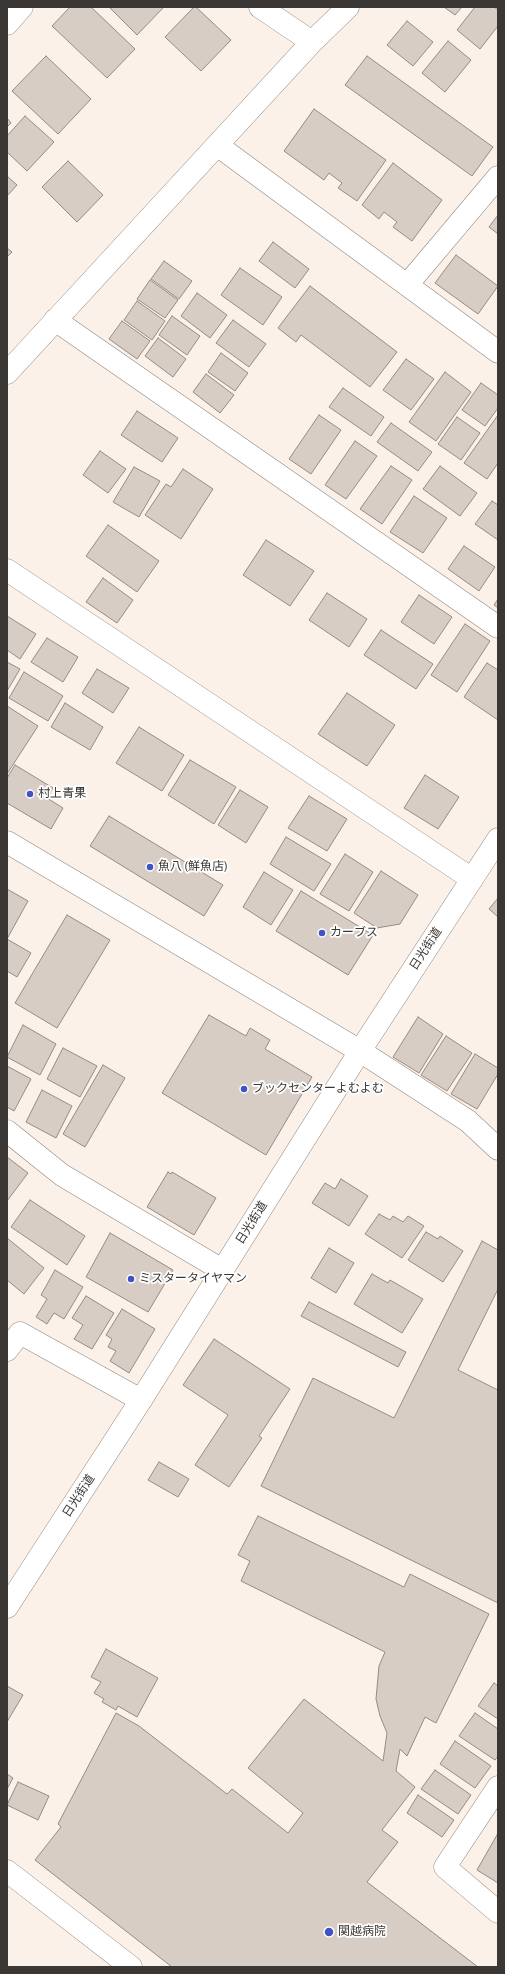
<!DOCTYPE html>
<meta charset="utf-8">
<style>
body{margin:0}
#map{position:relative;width:505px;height:1974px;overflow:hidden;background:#fbf1e9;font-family:"Archivo Narrow",sans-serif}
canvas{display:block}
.frame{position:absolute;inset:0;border:8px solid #3b3734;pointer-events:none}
</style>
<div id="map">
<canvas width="505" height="1974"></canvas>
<div class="frame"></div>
</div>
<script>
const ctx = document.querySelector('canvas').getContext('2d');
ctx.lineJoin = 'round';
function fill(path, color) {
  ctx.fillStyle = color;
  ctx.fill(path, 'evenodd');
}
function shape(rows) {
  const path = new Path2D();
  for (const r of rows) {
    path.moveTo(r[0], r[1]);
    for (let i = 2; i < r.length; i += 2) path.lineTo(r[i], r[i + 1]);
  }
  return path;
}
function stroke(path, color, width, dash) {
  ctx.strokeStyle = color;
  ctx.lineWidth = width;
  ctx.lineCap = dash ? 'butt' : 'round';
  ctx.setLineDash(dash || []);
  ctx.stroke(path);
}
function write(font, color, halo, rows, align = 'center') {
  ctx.font = font + ' "Archivo Narrow","Noto Sans JP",sans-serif';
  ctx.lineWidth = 3.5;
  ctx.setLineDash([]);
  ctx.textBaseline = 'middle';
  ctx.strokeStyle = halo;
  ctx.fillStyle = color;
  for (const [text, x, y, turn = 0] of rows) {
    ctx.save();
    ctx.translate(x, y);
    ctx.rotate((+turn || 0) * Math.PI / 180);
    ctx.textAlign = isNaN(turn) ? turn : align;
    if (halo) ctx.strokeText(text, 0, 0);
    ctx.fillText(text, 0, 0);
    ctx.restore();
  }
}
const building = shape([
 [70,7,91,7,135,49,107,78,52,26,70,7],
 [109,7,162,7,163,8,137,35,109,7],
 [194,7,196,7,231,40,201,71,165,37,194,7],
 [444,7,462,7,455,15,444,7],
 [475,7,494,7,498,10,498,26,480,49,457,30,475,7],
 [407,21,433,42,413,66,387,45,407,21],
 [448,41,471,60,445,92,422,73,448,41],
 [46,56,91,99,58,134,12,91,46,56],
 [367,56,493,147,472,176,345,85,367,56],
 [314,109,386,160,357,201,338,188,342,183,329,173,324,180,284,151,314,109],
 [25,116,54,142,27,171,7,152,7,136,25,116],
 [7,118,11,123,7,127,7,118],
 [68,161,103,195,77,222,42,187,68,161],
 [393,163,442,200,412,241,393,227,397,222,384,212,379,219,362,205,393,163],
 [7,176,17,185,7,196,7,176],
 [498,215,498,234,489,227,498,215],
 [273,242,309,269,295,288,259,261,273,242],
 [7,248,12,252,7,257,7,248],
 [456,255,498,286,478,314,435,283,456,255],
 [164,261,192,281,179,299,151,279,164,261],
 [240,268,282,297,263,325,221,295,240,268],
 [150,280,178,300,165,318,137,299,150,280],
 [310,286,397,352,370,387,301,335,296,342,278,328,310,286],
 [197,293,227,315,210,338,181,316,197,293],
 [137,301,165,321,152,340,124,320,137,301],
 [172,316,200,336,187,355,159,335,172,316],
 [233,320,266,344,249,367,216,343,233,320],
 [122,321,150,341,137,359,109,339,122,321],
 [158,338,186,359,173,377,145,356,158,338],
 [221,353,248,373,235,391,208,372,221,353],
 [406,359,434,379,411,410,383,390,406,359],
 [445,372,471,392,436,441,409,422,445,372],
 [206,374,234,395,220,413,193,392,206,374],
 [481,383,498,395,498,408,485,426,462,410,481,383],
 [343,388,384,417,371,436,329,407,343,388],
 [137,411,178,438,162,462,121,435,137,411],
 [319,415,341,430,311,474,289,459,319,415],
 [498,415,498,463,487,479,464,463,498,415],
 [457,417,480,433,461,460,438,444,457,417],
 [391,423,432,452,418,471,377,442,391,423],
 [355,441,377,456,346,499,325,485,355,441],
 [100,451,126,469,108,493,83,475,100,451],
 [391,466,412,480,382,524,360,509,391,466],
 [440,466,477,493,460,516,423,489,440,466],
 [134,467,160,481,139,517,113,502,134,467],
 [183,469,213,489,181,539,145,515,166,484,171,487,183,469],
 [414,496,447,518,423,553,390,532,414,496],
 [492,501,498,505,498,540,475,524,492,501],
 [108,525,159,561,137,592,86,556,108,525],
 [266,540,314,571,290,606,243,575,266,540],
 [464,546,495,567,479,591,448,569,464,546],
 [103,578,133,600,117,623,86,602,103,578],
 [327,593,367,619,349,647,309,620,327,593],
 [419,595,452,617,434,644,401,622,419,595],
 [498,599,498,608,494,605,498,599],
 [7,616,36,634,20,659,7,650,7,616],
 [465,624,490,641,457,692,431,675,465,624],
 [381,630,433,664,416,689,364,655,381,630],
 [47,638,78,657,63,682,31,662,47,638],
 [7,662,20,669,7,691,7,662],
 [487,663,498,670,498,720,464,697,487,663],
 [97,669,129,688,113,713,82,693,97,669],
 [24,672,63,696,48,721,9,698,24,672],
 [347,693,395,725,367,766,318,734,347,693],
 [65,703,103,727,90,750,51,727,65,703],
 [7,706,38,726,7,774,7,706],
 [139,727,184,755,162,791,116,763,139,727],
 [190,760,236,787,214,824,168,795,190,760],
 [15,765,53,788,47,798,63,808,51,829,7,803,7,778,15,765],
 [425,775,459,797,438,829,404,808,425,775],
 [240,790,268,807,246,843,218,825,240,790],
 [309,796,347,819,327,851,288,828,309,796],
 [109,816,223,885,204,916,90,846,109,816],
 [286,837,331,864,314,891,270,864,286,837],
 [345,854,373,872,349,911,320,894,345,854],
 [381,871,418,895,400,924,377,928,354,913,381,871],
 [264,872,293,890,271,925,243,907,264,872],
 [7,889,28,901,7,939,7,889],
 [301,891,373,935,348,975,276,931,301,891],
 [498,898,498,917,489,909,498,898],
 [67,915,110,940,57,1028,15,1003,67,915],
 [7,939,31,953,17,977,7,971,7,939],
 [209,1015,246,1036,250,1028,270,1040,265,1049,312,1077,266,1155,162,1093,209,1015],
 [418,1017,443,1034,419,1073,393,1057,418,1017],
 [23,1025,56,1044,40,1075,7,1057,23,1025],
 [446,1036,472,1053,447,1091,421,1075,446,1036],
 [63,1048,97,1066,80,1097,47,1079,63,1048],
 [475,1054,498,1068,498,1074,477,1109,451,1094,475,1054],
 [103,1065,125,1078,85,1147,63,1134,103,1065],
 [7,1066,31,1079,14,1111,7,1107,7,1066],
 [42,1090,72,1106,56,1138,26,1122,42,1090],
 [7,1157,28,1173,7,1201,7,1157],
 [168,1172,171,1174,172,1172,216,1198,194,1235,147,1207,168,1172],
 [341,1179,368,1196,349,1226,312,1203,325,1183,335,1189,341,1179],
 [30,1200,85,1236,67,1265,11,1227,30,1200],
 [379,1214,390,1220,393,1216,403,1222,408,1216,424,1226,402,1258,365,1234,379,1214],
 [426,1232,438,1239,440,1236,463,1251,443,1282,408,1260,426,1232],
 [110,1233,173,1270,148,1312,86,1277,110,1233],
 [7,1238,44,1268,24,1294,7,1280,7,1238],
 [482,1241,498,1250,498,1289,458,1370,498,1390,498,1603,261,1486,313,1378,394,1418,482,1241],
 [329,1248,354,1263,336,1293,311,1278,329,1248],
 [55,1270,83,1287,64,1319,54,1313,47,1324,36,1317,47,1299,41,1295,55,1270],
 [372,1274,388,1283,390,1280,423,1299,402,1333,354,1304,372,1274],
 [86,1296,114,1313,92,1349,74,1339,83,1325,72,1318,86,1296],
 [309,1302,406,1352,398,1367,301,1316,309,1302],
 [122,1309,155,1329,129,1373,110,1361,116,1351,108,1347,112,1339,106,1335,122,1309],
 [214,1339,290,1389,259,1436,262,1438,229,1487,195,1465,228,1415,183,1385,214,1339],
 [159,1462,189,1479,178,1497,148,1480,159,1462],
 [258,1516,404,1587,410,1574,489,1614,436,1723,425,1717,407,1756,400,1749,396,1771,415,1787,382,1830,398,1842,367,1882,478,1967,172,1967,35,1860,61,1827,58,1824,116,1713,139,1726,227,1794,232,1789,288,1833,303,1813,248,1768,304,1699,383,1761,387,1733,380,1716,376,1699,379,1666,385,1652,241,1581,250,1561,238,1555,258,1516],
 [106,1649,158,1678,137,1717,118,1706,116,1710,102,1702,104,1699,94,1693,101,1682,91,1677,106,1649],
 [494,1683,498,1686,498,1719,478,1706,494,1683],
 [7,1686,23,1695,7,1722,7,1686],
 [475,1713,498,1729,498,1756,495,1760,459,1736,475,1713],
 [455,1741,491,1766,475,1788,440,1764,455,1741],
 [435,1770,471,1795,458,1814,421,1789,435,1770],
 [7,1774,13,1778,7,1789,7,1774],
 [18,1782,49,1796,38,1820,7,1805,18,1782],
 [418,1795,454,1820,442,1837,407,1813,418,1795],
 [497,1835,498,1836,498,1883,477,1870,497,1835]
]);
fill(building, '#d7cdc5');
stroke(building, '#958b84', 1);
const minor = shape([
 [260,7,312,42],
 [7,24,22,7],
 [217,145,498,352],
 [407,285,498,177],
 [55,320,498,627],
 [7,373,312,42,348,7],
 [7,570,472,879],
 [7,842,360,1051,468,1121,498,1149],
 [7,1131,62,1175,222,1270],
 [7,1350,20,1333,141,1400],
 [498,1787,445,1867,498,1912],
 [7,1871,131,1967]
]);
const tertiary = shape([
 [7,1607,141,1400,360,1051,498,839]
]);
stroke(minor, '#908780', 23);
stroke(tertiary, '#908780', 23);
stroke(minor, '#fff', 22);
stroke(tertiary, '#fff', 22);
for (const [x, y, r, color] of [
 [30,794,4,"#4152c5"],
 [150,867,4,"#4152c5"],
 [322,933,4,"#4152c5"],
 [244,1089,4,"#4152c5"],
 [131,1279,4,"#4152c5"],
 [329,1932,5,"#4152c5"]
]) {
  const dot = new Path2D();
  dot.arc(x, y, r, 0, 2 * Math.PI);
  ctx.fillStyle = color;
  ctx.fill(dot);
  stroke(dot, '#fff', 1.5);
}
write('12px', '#3b3734', '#fff', [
 ["村上青果",38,794],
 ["魚八 (鮮魚店)",158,867],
 ["カーブス",330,933],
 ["ブックセンターよむよむ",252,1089],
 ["ミスタータイヤマン",139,1279],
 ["関越病院",338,1932]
], 'left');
write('12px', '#3b3734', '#fff', [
 ["日光街道",426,949,-57],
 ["日光街道",252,1223,-58],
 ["日光街道",79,1496,-57]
]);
</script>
